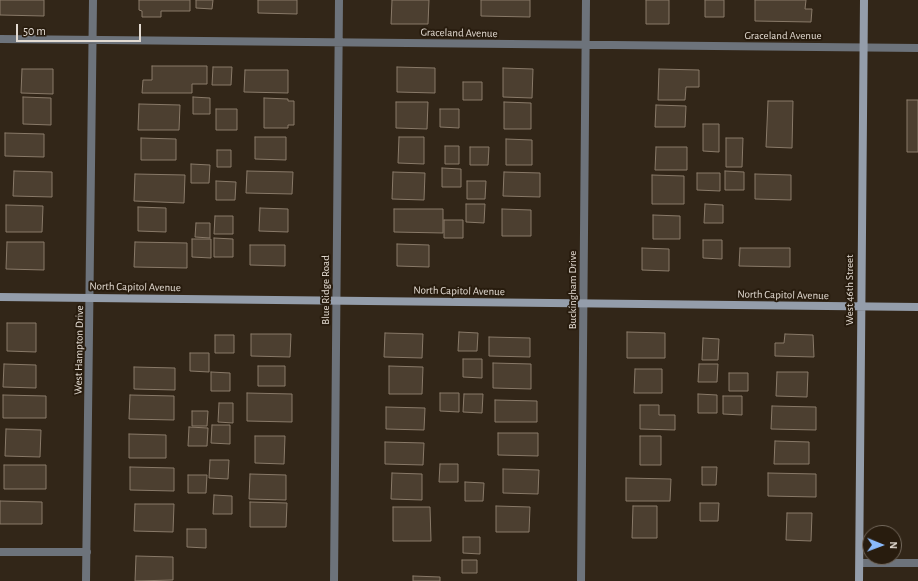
<!DOCTYPE html>
<style>
body{margin:0}
#map{position:relative;width:918px;height:581px;overflow:hidden;background:#322618;font-family:"Alegreya Sans",sans-serif}
canvas{display:block}
.north{position:absolute;left:862px;top:525px;width:40px;height:40px;box-sizing:border-box;background:#281c0e;border:1px solid #73685c;border-radius:50%;rotate:91deg;font-size:11px;font-weight:700;line-height:16px;text-align:center;color:#e3dbd2}
.north::after{content:'';display:block;margin:auto;width:14px;height:18px;background:#8abafc;clip-path:polygon(50% 0,100% 100%,50% 72%,0 100%)}
.scale{position:absolute;left:16px;top:24px;width:125px;height:18px;box-sizing:border-box;border:2px solid #e3dbd2;border-top:0;padding-left:5px;font-size:12px;line-height:14px;white-space:nowrap;color:#e3dbd2;-webkit-text-stroke:3px #281c0e;paint-order:stroke}
</style>
<div id="map">
<canvas width="918" height="581"></canvas>
<div class="north">N</div>
<div class="scale">50 m</div>
</div>
<script>
const ctx = document.querySelector('canvas').getContext('2d');
ctx.lineJoin = 'round';
function fill(path, color) {
  ctx.fillStyle = color;
  ctx.fill(path, 'evenodd');
}
function shape(rows) {
  const path = new Path2D();
  for (const r of rows) {
    path.moveTo(r[0], r[1]);
    for (let i = 2; i < r.length; i += 2) path.lineTo(r[i], r[i + 1]);
  }
  return path;
}
function stroke(path, color, width, dash) {
  ctx.strokeStyle = color;
  ctx.lineWidth = width;
  ctx.lineCap = dash ? 'butt' : 'round';
  ctx.setLineDash(dash || []);
  ctx.stroke(path);
}
function write(font, color, halo, rows, align = 'center') {
  ctx.font = font + ' "Alegreya Sans",sans-serif';
  ctx.lineWidth = 4;
  ctx.setLineDash([]);
  ctx.textBaseline = 'middle';
  ctx.strokeStyle = halo;
  ctx.fillStyle = color;
  for (const [text, x, y, turn = 0] of rows) {
    ctx.save();
    ctx.translate(x, y);
    ctx.rotate((+turn || 0) * Math.PI / 180);
    ctx.textAlign = isNaN(turn) ? turn : align;
    if (halo) ctx.strokeText(text, 0, 0);
    ctx.fillText(text, 0, 0);
    ctx.restore();
  }
}
const building = shape([
 [0,0,44,0,44,16,0,15,0,0],
 [139,0,190,0,190,11,161,11,161,17,142,17,142,11,139,10,139,0],
 [196,0,213,0,212,9,196,8,196,0],
 [258,0,297,0,297,14,258,13,258,0],
 [392,0,429,0,428,24,391,24,392,0],
 [481,0,530,0,530,17,481,16,481,0],
 [646,0,669,0,669,24,646,24,646,0],
 [705,0,724,0,724,17,705,17,705,0],
 [755,0,806,0,805,9,812,9,811,22,755,21,755,0],
 [152,66,207,66,207,84,192,84,192,93,142,93,143,80,152,80,152,66],
 [213,67,232,67,231,85,212,85,213,67],
 [397,67,435,68,435,93,397,92,397,67],
 [503,68,533,69,532,98,503,97,503,68],
 [22,69,53,69,53,94,21,93,22,69],
 [659,69,699,70,699,87,686,87,685,100,658,100,659,69],
 [245,70,288,70,288,93,244,92,245,70],
 [463,82,482,82,482,100,463,100,463,82],
 [23,97,51,98,51,125,23,124,23,97],
 [193,97,210,98,210,114,193,114,193,97],
 [264,98,288,99,288,101,294,101,294,125,288,125,288,128,264,128,264,98],
 [907,100,918,100,918,152,907,152,907,100],
 [768,101,793,101,792,148,766,147,768,101],
 [396,102,428,102,427,129,396,128,396,102],
 [504,102,531,103,531,129,504,129,504,102],
 [139,104,180,105,179,130,138,130,139,104],
 [656,105,686,106,685,127,655,127,656,105],
 [216,109,237,109,237,130,216,130,216,109],
 [440,109,459,109,459,128,440,127,440,109],
 [703,124,719,124,719,152,703,151,703,124],
 [5,133,44,134,44,157,5,156,5,133],
 [255,137,286,137,286,160,255,159,255,137],
 [399,137,424,137,424,164,398,163,399,137],
 [141,138,176,139,176,160,141,160,141,138],
 [726,138,743,138,742,167,726,167,726,138],
 [506,139,532,140,532,165,506,165,506,139],
 [445,146,459,146,459,164,445,164,445,146],
 [470,147,489,147,488,165,470,165,470,147],
 [656,147,687,147,687,170,655,170,656,147],
 [217,150,231,150,231,167,217,167,217,150],
 [191,164,210,165,209,183,191,183,191,164],
 [442,168,461,169,461,187,442,187,442,168],
 [14,171,52,172,52,197,13,196,14,171],
 [247,171,293,172,292,194,246,193,247,171],
 [725,171,744,172,744,190,725,190,725,171],
 [393,172,425,173,424,200,392,199,393,172],
 [504,172,540,173,540,197,503,196,504,172],
 [697,173,720,173,720,191,697,190,697,173],
 [135,174,185,175,184,203,134,201,135,174],
 [755,174,791,175,791,200,755,199,755,174],
 [652,175,684,176,684,204,652,204,652,175],
 [216,181,236,182,235,200,216,200,216,181],
 [467,181,486,181,485,199,467,199,467,181],
 [466,204,485,204,484,223,466,222,466,204],
 [705,204,723,205,723,223,704,223,705,204],
 [6,205,43,206,42,232,6,232,6,205],
 [138,207,166,208,166,232,138,231,138,207],
 [260,208,288,209,288,232,259,231,260,208],
 [394,209,443,209,443,233,394,232,394,209],
 [502,209,531,210,531,236,502,236,502,209],
 [653,215,680,216,680,239,653,239,653,215],
 [215,216,233,216,233,234,214,234,215,216],
 [444,220,463,220,463,238,444,238,444,220],
 [196,223,210,223,210,238,195,237,196,223],
 [214,238,233,239,233,257,214,257,214,238],
 [192,239,211,239,211,258,192,257,192,239],
 [703,240,722,240,722,259,703,258,703,240],
 [7,242,44,242,44,270,6,269,7,242],
 [135,242,187,243,187,268,134,267,135,242],
 [397,244,429,245,429,267,397,266,397,244],
 [250,245,285,245,285,266,250,265,250,245],
 [642,248,669,249,669,271,642,270,642,248],
 [740,248,790,248,790,267,739,266,740,248],
 [7,323,36,323,36,352,7,351,7,323],
 [459,332,478,333,477,351,458,351,459,332],
 [627,332,665,333,665,358,627,358,627,332],
 [385,333,423,334,422,358,384,357,385,333],
 [251,334,291,334,290,357,251,356,251,334],
 [785,334,813,335,814,357,775,356,775,343,784,343,785,334],
 [215,335,234,335,234,353,215,353,215,335],
 [489,337,530,338,530,357,489,356,489,337],
 [703,338,719,339,718,360,702,360,703,338],
 [190,353,209,353,209,372,190,371,190,353],
 [463,359,482,359,482,378,463,377,463,359],
 [493,363,531,364,531,389,493,388,493,363],
 [4,364,36,365,36,388,3,387,4,364],
 [699,364,718,364,717,382,698,382,699,364],
 [258,366,285,366,285,386,258,386,258,366],
 [389,366,423,367,422,394,389,394,389,366],
 [134,367,175,368,175,390,134,389,134,367],
 [635,369,662,369,662,393,634,393,635,369],
 [211,372,230,373,230,391,211,391,211,372],
 [777,372,808,372,807,397,776,396,777,372],
 [729,373,748,373,748,391,729,391,729,373],
 [247,393,292,394,292,422,247,421,247,393],
 [440,393,459,393,459,412,440,411,440,393],
 [464,394,483,394,482,413,463,412,464,394],
 [698,394,717,395,717,413,698,413,698,394],
 [3,395,46,396,46,418,3,418,3,395],
 [130,395,174,396,174,420,129,419,130,395],
 [723,396,742,396,742,415,723,414,723,396],
 [495,400,537,401,537,422,495,422,495,400],
 [219,403,233,403,233,423,218,422,219,403],
 [640,405,659,405,659,415,675,415,675,430,640,429,640,405],
 [772,406,816,407,816,430,771,429,772,406],
 [386,407,425,408,424,430,386,429,386,407],
 [192,411,208,411,207,426,192,426,192,411],
 [212,425,230,425,230,444,211,443,212,425],
 [189,427,208,428,207,446,188,446,189,427],
 [6,429,41,430,40,457,5,456,6,429],
 [498,433,538,433,538,456,498,455,498,433],
 [129,434,166,435,166,458,129,458,129,434],
 [255,436,285,436,284,464,255,463,255,436],
 [640,436,661,436,661,465,640,465,640,436],
 [775,441,809,442,809,464,774,464,775,441],
 [385,442,424,443,423,465,385,464,385,442],
 [210,460,229,460,228,479,209,478,210,460],
 [440,464,458,464,458,482,439,482,440,464],
 [4,465,46,465,46,489,4,489,4,465],
 [130,467,174,468,174,491,130,490,130,467],
 [702,467,717,467,716,485,702,485,702,467],
 [503,469,539,470,538,494,503,493,503,469],
 [392,473,422,474,422,500,391,499,392,473],
 [768,473,816,474,816,497,768,496,768,473],
 [250,474,286,475,286,500,249,499,250,474],
 [188,475,207,475,206,493,188,493,188,475],
 [626,478,671,479,670,501,626,501,626,478],
 [465,482,484,483,483,501,465,501,465,482],
 [214,495,232,496,232,514,213,514,214,495],
 [0,501,42,502,42,524,0,524,0,501],
 [250,502,287,503,286,527,250,527,250,502],
 [700,503,719,503,718,521,700,521,700,503],
 [135,504,174,504,173,532,134,531,135,504],
 [496,506,530,507,529,532,496,532,496,506],
 [633,506,657,506,657,538,632,538,633,506],
 [393,507,430,507,431,541,393,541,393,507],
 [787,513,812,513,811,541,786,540,787,513],
 [187,529,206,529,206,548,187,547,187,529],
 [463,537,480,537,480,554,463,553,463,537],
 [136,556,173,557,173,580,135,581,136,556],
 [462,560,477,560,477,573,462,573,462,560],
 [413,576,440,577,440,581,413,581,413,576]
]);
fill(building, '#4c3f30');
stroke(building, '#897a69', 1);
stroke(shape([
 [0,39,918,48],
 [0,552,87,552],
 [860,563,918,563],
 [86,581,93,0],
 [334,581,339,0],
 [581,581,586,0]
]), '#6d737b', 8);
stroke(shape([
 [0,297,918,307],
 [859,581,864,0]
]), '#949daa', 8);
write('11px', '#e3dbd2', '#281c0e', [
 ["Graceland Avenue",459,33,1],
 ["Graceland Avenue",783,36],
 ["North Capitol Avenue",135,287,1],
 ["Blue Ridge Road",326,290,-90],
 ["Buckingham Drive",573,290,-90],
 ["West 46th Street",850,290,-90],
 ["North Capitol Avenue",459,291,1],
 ["North Capitol Avenue",783,295,1],
 ["West Hampton Drive",79,350,-89]
]);
</script>
